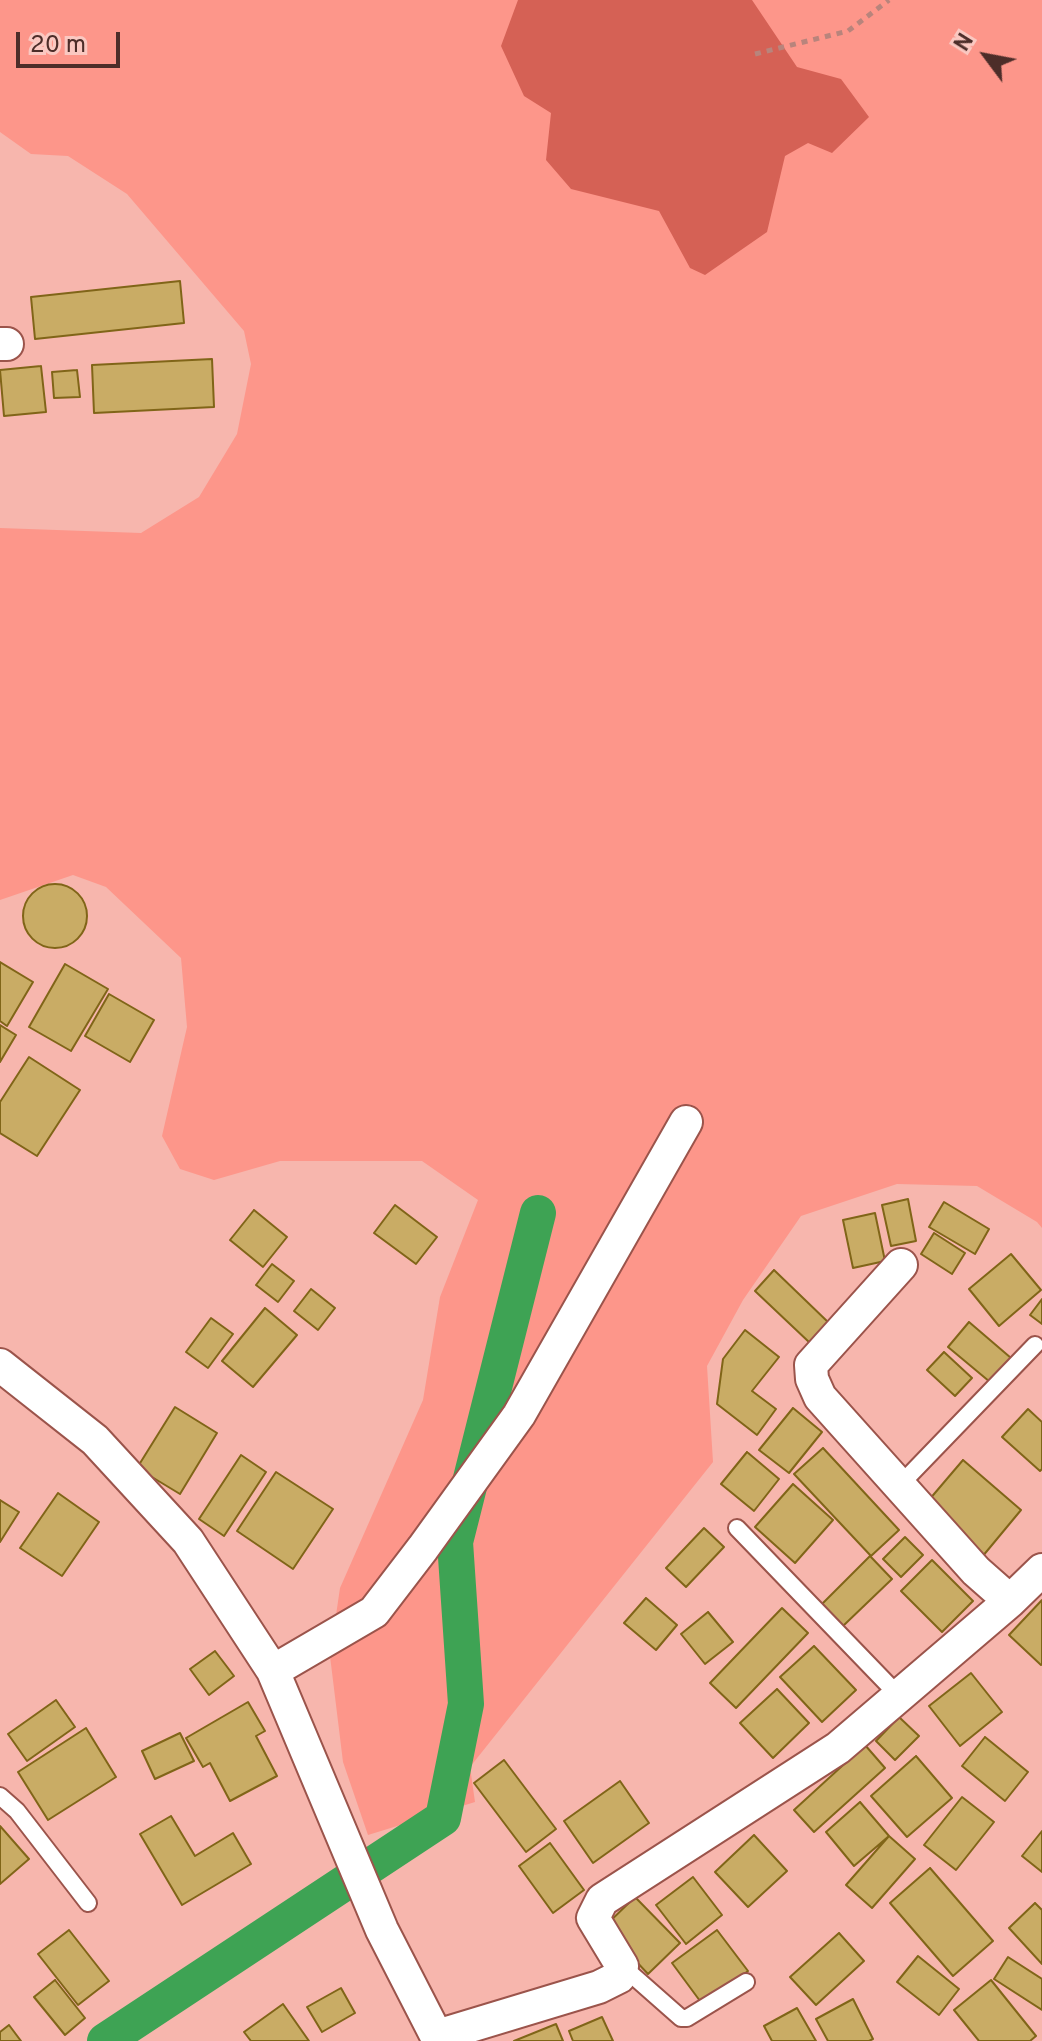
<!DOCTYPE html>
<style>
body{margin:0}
#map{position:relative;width:1042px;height:2041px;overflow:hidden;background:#f7b6ad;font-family:Overpass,sans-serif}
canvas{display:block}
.north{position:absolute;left:946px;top:16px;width:80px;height:80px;-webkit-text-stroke:6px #fac8c1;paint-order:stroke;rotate:302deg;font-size:22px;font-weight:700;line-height:32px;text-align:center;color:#4d2d29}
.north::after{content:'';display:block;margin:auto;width:28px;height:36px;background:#4d2d29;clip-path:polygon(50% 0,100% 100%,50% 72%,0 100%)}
.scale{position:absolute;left:16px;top:32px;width:104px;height:36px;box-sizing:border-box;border:4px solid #4d2d29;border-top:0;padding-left:10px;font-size:24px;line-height:28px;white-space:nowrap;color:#4d2d29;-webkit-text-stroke:6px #fac8c1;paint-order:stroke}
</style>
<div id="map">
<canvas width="1042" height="2041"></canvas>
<div class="north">N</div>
<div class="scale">20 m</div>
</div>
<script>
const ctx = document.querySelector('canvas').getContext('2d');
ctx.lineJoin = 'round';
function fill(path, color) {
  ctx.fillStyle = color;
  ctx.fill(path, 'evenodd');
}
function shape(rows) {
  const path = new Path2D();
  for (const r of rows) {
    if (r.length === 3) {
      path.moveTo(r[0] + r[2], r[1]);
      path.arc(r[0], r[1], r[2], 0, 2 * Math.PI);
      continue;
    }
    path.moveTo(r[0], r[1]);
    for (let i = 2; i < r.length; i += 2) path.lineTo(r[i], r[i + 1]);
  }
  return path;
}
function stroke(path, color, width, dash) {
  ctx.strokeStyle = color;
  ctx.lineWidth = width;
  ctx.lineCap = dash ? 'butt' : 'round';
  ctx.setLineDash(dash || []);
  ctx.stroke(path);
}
fill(shape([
 [0,0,1042,0,1042,1228,1037,1222,977,1186,897,1184,801,1216,743,1300,707,1366,713,1462,470,1767,475,1802,368,1835,343,1762,330,1656,340,1588,423,1400,440,1297,478,1200,422,1161,280,1161,214,1180,180,1169,162,1136,187,1027,181,958,106,887,73,875,0,900,0,528,141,533,199,497,237,434,251,364,244,331,127,194,68,156,31,154,0,132]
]), '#fd968a');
fill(shape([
 [518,0,752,0,797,67,841,79,869,117,832,153,808,143,785,156,767,232,705,275,690,268,659,211,571,189,546,160,551,113,524,96,501,46]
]), '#d56155');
stroke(shape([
 [105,2041,443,1818,466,1704,455,1542,538,1213]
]), '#3ea354', 36);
const building = shape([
 [180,281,184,323,35,339,31,297,180,281],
 [212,359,214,407,94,413,92,365,212,359],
 [41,366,46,412,4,416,0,370,41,366],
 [77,370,80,397,54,398,52,372,77,370],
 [55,916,32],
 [0,962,33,982,7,1026,0,1021,0,962],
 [65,964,108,989,71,1051,29,1027,65,964],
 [109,994,154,1020,130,1062,85,1036,109,994],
 [0,1025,16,1035,0,1062,0,1025],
 [29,1057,80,1090,37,1156,0,1133,0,1102,29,1057],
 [908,1199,916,1241,891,1246,882,1205,908,1199],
 [944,1202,989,1229,975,1254,929,1227,944,1202],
 [395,1205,437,1237,416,1264,374,1233,395,1205],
 [254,1210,287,1237,263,1267,230,1240,254,1210],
 [875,1213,885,1261,853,1268,843,1220,875,1213],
 [934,1233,965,1253,952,1274,921,1254,934,1233],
 [1011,1254,1041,1290,999,1326,969,1289,1011,1254],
 [272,1264,294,1281,278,1302,256,1285,272,1264],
 [774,1270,829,1323,810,1343,755,1291,774,1270],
 [311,1289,335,1308,318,1330,294,1311,311,1289],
 [1042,1299,1042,1324,1030,1315,1042,1299],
 [265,1308,297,1335,253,1387,222,1361,265,1308],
 [211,1318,233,1334,208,1368,186,1352,211,1318],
 [969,1322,1011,1358,990,1382,948,1347,969,1322],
 [745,1330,779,1357,752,1391,776,1409,757,1435,717,1404,723,1359,745,1330],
 [944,1352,972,1378,955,1396,927,1370,944,1352],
 [175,1407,217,1433,180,1494,137,1468,175,1407],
 [793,1408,822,1432,789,1473,759,1450,793,1408],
 [1028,1409,1042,1422,1042,1469,1040,1471,1002,1437,1028,1409],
 [823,1448,899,1530,871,1556,794,1474,823,1448],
 [747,1452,779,1479,754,1511,721,1484,747,1452],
 [241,1455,266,1472,224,1536,199,1519,241,1455],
 [963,1460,1021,1510,982,1557,923,1507,963,1460],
 [276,1472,333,1509,293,1569,237,1531,276,1472],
 [793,1484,833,1520,795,1563,755,1527,793,1484],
 [58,1493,99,1522,62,1576,20,1548,58,1493],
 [0,1500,19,1512,0,1542,0,1500],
 [704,1528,724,1547,686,1587,666,1568,704,1528],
 [905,1537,923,1555,901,1577,883,1559,905,1537],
 [870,1556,892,1579,843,1626,822,1604,870,1556],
 [932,1560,973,1601,942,1632,901,1591,932,1560],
 [646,1598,677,1625,656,1650,624,1623,646,1598],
 [1042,1600,1042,1664,1041,1665,1009,1635,1042,1600],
 [782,1608,808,1633,736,1708,710,1683,782,1608],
 [708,1612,733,1642,705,1664,681,1634,708,1612],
 [814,1646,856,1690,822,1722,780,1677,814,1646],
 [215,1651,234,1676,209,1695,190,1669,215,1651],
 [971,1673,1002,1712,960,1746,929,1706,971,1673],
 [777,1689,809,1723,773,1758,740,1723,777,1689],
 [56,1700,75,1727,27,1761,8,1734,56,1700],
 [248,1702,265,1731,256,1736,277,1776,230,1801,210,1763,203,1767,186,1738,248,1702],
 [899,1717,919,1736,895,1760,876,1741,899,1717],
 [86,1728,116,1777,48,1820,18,1772,86,1728],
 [180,1733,194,1761,155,1779,142,1751,180,1733],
 [985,1737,1028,1772,1005,1801,962,1766,985,1737],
 [865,1745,885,1768,814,1832,794,1810,865,1745],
 [916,1756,952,1798,907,1837,871,1796,916,1756],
 [504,1760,556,1829,526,1852,474,1783,504,1760],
 [620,1781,649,1823,593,1863,564,1821,620,1781],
 [962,1797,994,1822,956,1870,924,1845,962,1797],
 [860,1802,889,1836,854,1866,826,1832,860,1802],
 [171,1816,195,1856,233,1833,251,1864,182,1905,140,1834,171,1816],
 [0,1826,29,1859,0,1884,0,1826],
 [1042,1831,1042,1872,1022,1856,1042,1831],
 [754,1835,787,1871,748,1907,715,1872,754,1835],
 [889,1836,915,1859,872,1908,846,1885,889,1836],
 [550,1843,584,1890,553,1913,519,1866,550,1843],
 [930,1868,993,1941,953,1976,890,1903,930,1868],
 [693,1877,722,1915,686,1944,656,1905,693,1877],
 [635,1897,680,1943,648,1974,604,1927,635,1897],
 [1035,1903,1042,1910,1042,1964,1009,1928,1035,1903],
 [69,1930,109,1981,78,2005,38,1954,69,1930],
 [717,1930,748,1971,703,2005,672,1963,717,1930],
 [839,1933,864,1961,816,2005,790,1977,839,1933],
 [918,1956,959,1989,939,2015,897,1982,918,1956],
 [1008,1957,1042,1979,1042,2010,994,1979,1008,1957],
 [55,1980,85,2018,65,2035,34,1997,55,1980],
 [991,1980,1036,2036,1030,2041,979,2041,954,2010,991,1980],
 [341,1988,355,2013,322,2032,307,2007,341,1988],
 [853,1999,873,2039,869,2041,828,2041,816,2019,853,1999],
 [283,2004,309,2041,251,2041,244,2032,283,2004],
 [797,2008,816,2041,772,2041,764,2026,797,2008],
 [602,2017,613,2041,573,2041,569,2031,602,2017],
 [556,2024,563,2041,514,2041,556,2024],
 [9,2025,21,2041,0,2041,0,2032,9,2025]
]);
fill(building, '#c9ac65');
stroke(building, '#806518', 2);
const service = shape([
 [899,1486,1035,1345],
 [737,1528,899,1696],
 [0,1796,17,1811,88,1903],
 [622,1966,681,2018,687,2018,746,1982]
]);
const minor = shape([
 [0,344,7,344],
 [901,1265,811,1365,812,1379,820,1397,976,1571,1010,1601],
 [0,1365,95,1440,188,1541,273,1671,382,1930,439,2041],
 [273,1671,374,1612,423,1548,519,1415,686,1122],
 [437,2036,599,1987,619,1977,622,1966,593,1918,602,1900,838,1748,1010,1601,1042,1570]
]);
stroke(service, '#9b544b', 20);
stroke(minor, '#9b544b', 36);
stroke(shape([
 [755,54,848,31,889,0]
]), '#b8847c', 5, [6, 6]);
stroke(service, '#fff', 16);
stroke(minor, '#fff', 32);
</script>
